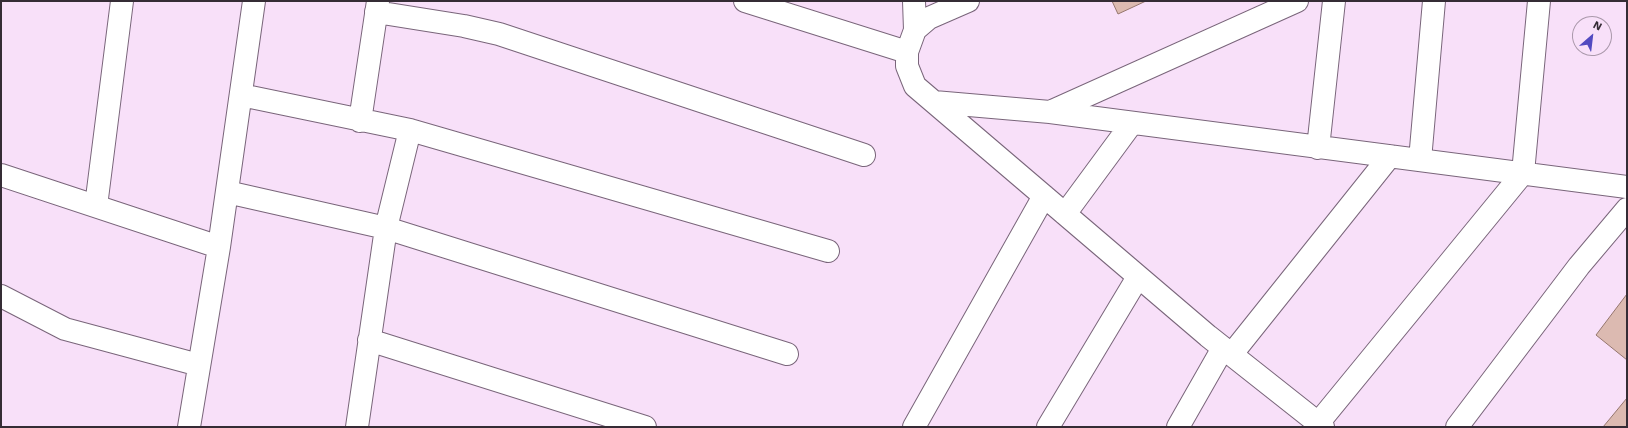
<!DOCTYPE html>
<style>
body{margin:0}
#map{position:relative;width:1628px;height:428px;overflow:hidden;background:#f8e0f9;font-family:"Work Sans",sans-serif}
canvas{display:block}
.frame{position:absolute;inset:0;border:2px solid #352c35;pointer-events:none}
.north{position:absolute;left:1572px;top:16px;width:40px;height:40px;box-sizing:border-box;background:#f8e0f9;border:1px solid #aa98ab;border-radius:50%;rotate:28deg;font-size:11px;font-weight:700;line-height:16px;text-align:center;color:#352c35}
.north::after{content:'';display:block;margin:auto;width:14px;height:18px;background:#524ac1;clip-path:polygon(50% 0,100% 100%,50% 72%,0 100%)}
</style>
<div id="map">
<canvas width="1628" height="428"></canvas>
<div class="frame"></div>
<div class="north">N</div>
</div>
<script>
const ctx = document.querySelector('canvas').getContext('2d');
ctx.lineJoin = 'round';
function fill(path, color) {
  ctx.fillStyle = color;
  ctx.fill(path, 'evenodd');
}
function shape(rows) {
  const path = new Path2D();
  for (const r of rows) {
    path.moveTo(r[0], r[1]);
    for (let i = 2; i < r.length; i += 2) path.lineTo(r[i], r[i + 1]);
  }
  return path;
}
function stroke(path, color, width, dash) {
  ctx.strokeStyle = color;
  ctx.lineWidth = width;
  ctx.lineCap = dash ? 'butt' : 'round';
  ctx.setLineDash(dash || []);
  ctx.stroke(path);
}
const building = shape([
 [1112,1,1146,1,1118,14,1112,1],
 [1627,294,1627,360,1596,335,1627,294],
 [1627,398,1627,427,1603,427,1627,398]
]);
fill(building, '#dcbab1');
stroke(building, '#95766e', 1);
const street = shape([
 [745,1,907,52],
 [914,1,915,30],
 [968,1,929,18,915,30,907,52,907,66,915,86,1208,336,1323,427],
 [376,12,464,26,499,34,864,155],
 [241,95,410,130,828,251],
 [934,102,1050,112,1627,187],
 [1050,112,1297,1],
 [360,121,378,1],
 [1318,148,1334,1],
 [1420,160,1434,1],
 [1,175,219,247],
 [227,192,386,228,787,354],
 [96,206,122,1],
 [1065,214,1132,123],
 [1,296,65,329,199,365],
 [369,340,645,427],
 [1231,355,1390,156],
 [189,427,219,247,254,1],
 [357,427,386,228,410,130],
 [914,427,1044,196],
 [1048,427,1138,277],
 [1178,427,1223,348],
 [1315,427,1523,173,1539,1],
 [1457,427,1579,266,1627,209]
]);
stroke(street, '#79657a', 24);
stroke(street, '#fff', 22);
</script>
